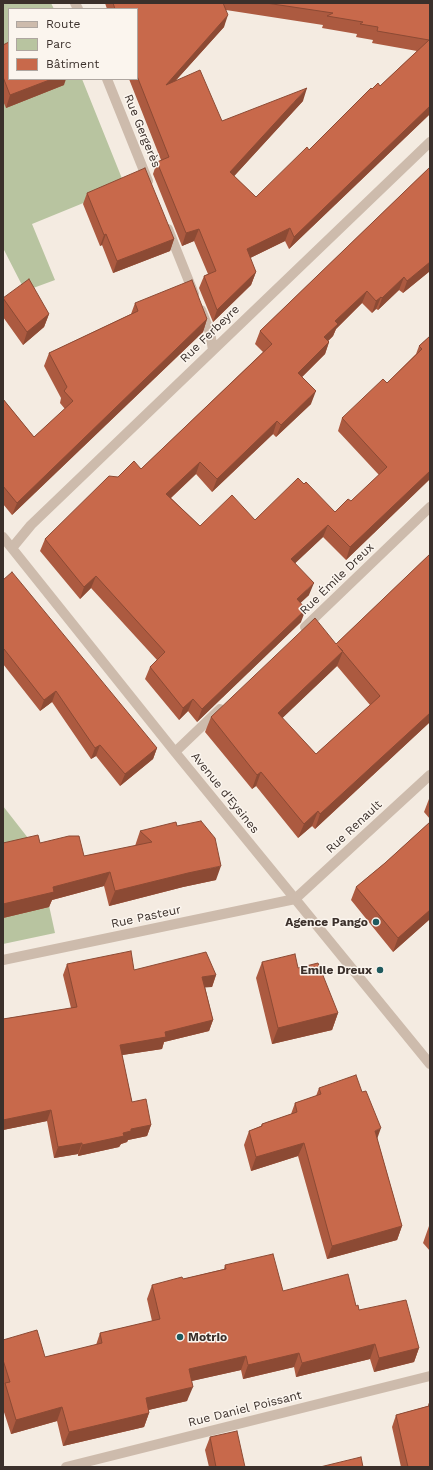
<!DOCTYPE html>
<meta charset="utf-8">
<style>
body{margin:0}
#map{position:relative;width:433px;height:1470px;overflow:hidden;background:#f4ebe1;font-family:"Work Sans",sans-serif}
canvas{display:block}
.frame{position:absolute;inset:0;border:4px solid #3b302b;pointer-events:none}
.legend{position:absolute;left:8px;top:8px;width:130px;height:72px;box-sizing:border-box;background:#fbf5ee;border:1px solid #aea6a0;margin:0;padding:5px 7px;list-style:none;font-size:12px;color:#3b302b}
.legend li{display:flex;align-items:center;gap:8px;height:20px}
.legend b{width:20px;border:1px solid #aea6a0}
</style>
<div id="map">
<canvas width="433" height="1470"></canvas>
<div class="frame"></div>
<ul class="legend">
<li><b style="height:5px;background:#cdbbac"></b>Route</li>
<li><b style="height:11px;background:#b8c4a0"></b>Parc</li>
<li><b style="height:11px;background:#c8694b"></b>Bâtiment</li>
</ul>
</div>
<script>
const ctx = document.querySelector('canvas').getContext('2d');
ctx.lineJoin = 'round';
function fill(path, color) {
  ctx.fillStyle = color;
  ctx.fill(path, 'evenodd');
}
function shape(rows) {
  const path = new Path2D();
  for (const r of rows) {
    path.moveTo(r[0], r[1]);
    for (let i = 2; i < r.length; i += 2) path.lineTo(r[i], r[i + 1]);
  }
  return path;
}
function stroke(path, color, width, dash) {
  ctx.strokeStyle = color;
  ctx.lineWidth = width;
  ctx.lineCap = dash ? 'butt' : 'round';
  ctx.setLineDash(dash || []);
  ctx.stroke(path);
}
function write(font, color, halo, rows, align = 'center') {
  ctx.font = font + ' "Work Sans",sans-serif';
  ctx.lineWidth = 3;
  ctx.setLineDash([]);
  ctx.textBaseline = 'middle';
  ctx.strokeStyle = halo;
  ctx.fillStyle = color;
  for (const [text, x, y, turn = 0] of rows) {
    ctx.save();
    ctx.translate(x, y);
    ctx.rotate((+turn || 0) * Math.PI / 180);
    ctx.textAlign = isNaN(turn) ? turn : align;
    if (halo) ctx.strokeText(text, 0, 0);
    ctx.fillText(text, 0, 0);
    ctx.restore();
  }
}
fill(shape([
 [3,3,51,3,54,9,9,9,9,79,82,79,125,186,32,224,55,280,25,291,3,248],
 [3,806,28,838,48,901,55,933,3,944]
]), '#b8c4a0');
stroke(shape([
 [75,3,78,9],
 [107,79,148,181],
 [168,229,194,294],
 [201,310,210,332,213,350],
 [3,537,175,752,430,1064],
 [12,548,31,525,430,142],
 [305,627,430,507],
 [175,752,220,709],
 [3,960,295,899,430,775],
 [66,1467,430,1376]
]), '#cdbbac', 10);
fill(shape([
 [105,3,430,3,430,114,289,249,285,241,250,258,256,272,251,285,213,322,199,288,204,276,208,274,194,241,182,246,153,174,157,162,161,160,129,79,137,79,137,9,107,9],
 [226,10,323,25,322,28,357,34,356,37,373,40,372,43,417,51,380,86,372,89,309,150,256,197,234,176,303,101,222,121,176,80,224,27],
 [3,45,64,85,6,108,3,101],
 [430,167,430,271,403,293,399,290,378,310,376,309,372,313,362,303,336,329,333,336,328,341,329,342,325,354,302,377,311,404,276,437,273,434,212,492,196,474,171,498,200,526,255,520,304,484,335,512,351,501,379,475,338,431,342,418,387,383,416,354,419,346,430,336,430,479,346,560,323,537,295,563,309,595,300,603,301,622,197,722,188,711,179,720,145,679,150,667,157,660,91,588,80,599,40,551,45,539,118,477,141,469,263,352,255,344,260,331],
 [87,193,174,239,170,251,113,273,102,245,100,246,83,204],
 [3,298,49,314,44,327,23,345,3,317],
 [135,303,207,319,203,332,12,515,3,504,3,399,34,437,65,409,60,403,61,398,44,366,49,353,131,314],
 [430,554,430,722,315,829,312,826,298,838,256,786,252,789,205,732,211,717,336,644],
 [337,666,370,705,316,754,282,718],
 [3,580,157,748,153,759,120,786,96,756,91,759,52,702,40,711,3,664],
 [430,798,430,819,424,812,429,799],
 [430,822,430,919,393,952,351,900,356,887,385,863],
 [177,826,216,880,183,887,109,906,104,886,52,900,49,907,3,918,3,843,40,843,84,856,135,846,140,831],
 [262,962,298,968,338,1013,332,1030,272,1044,256,978],
 [67,964,134,970,216,975,212,987,205,987,213,1020,209,1031,164,1042,162,1049,122,1055,132,1102,151,1125,147,1136,128,1140,127,1142,121,1144,119,1147,78,1156,78,1154,54,1158,47,1121,3,1130,3,1019,71,1008,63,975],
 [319,1088,377,1138,402,1226,397,1240,327,1259,298,1156,251,1171,244,1145,249,1131,261,1126,262,1124,291,1114,295,1103,316,1096],
 [430,1225,430,1251,423,1243,429,1226],
 [225,1265,283,1291,356,1306,359,1310,419,1348,414,1362,374,1372,370,1359,296,1377,294,1367,243,1379,241,1370,191,1381,187,1401,148,1410,149,1413,144,1427,63,1446,57,1421,11,1434,3,1409,3,1340,45,1357,96,1345,100,1333,152,1321,147,1299,152,1285,183,1279,224,1269],
 [429,1404,430,1404,430,1467,401,1467,392,1427,396,1415,428,1406],
 [210,1437,245,1467,209,1467,205,1450]
]), '#ac5a40');
fill(shape([
 [228,15,224,27,161,97,166,85],
 [52,79,66,79,64,85,6,108,10,95],
 [307,88,303,101,226,185,230,172],
 [430,106,430,114,289,249,294,237],
 [290,228,285,241,242,262,247,249],
 [199,229,194,241,182,246,186,233],
 [106,234,102,245,100,246,104,235],
 [174,239,170,251,113,273,117,261],
 [430,262,430,271,403,293,407,281],
 [256,272,251,285,213,322,217,310],
 [404,277,399,290,378,310,382,298],
 [367,291,362,303,336,329,333,336,320,349,324,337,335,321],
 [381,297,376,309,372,313,376,301],
 [49,314,44,327,23,345,27,332],
 [207,319,203,332,12,515,17,503],
 [329,342,325,354,294,385,298,373],
 [316,391,311,404,276,437,281,425],
 [277,421,273,434,212,492,217,479],
 [200,462,196,474,162,506,166,494],
 [430,471,430,479,346,560,350,547],
 [328,525,323,537,287,571,291,559],
 [96,576,91,588,80,599,84,587],
 [314,583,309,595,292,611,297,599],
 [306,609,301,622,197,722,202,709],
 [343,651,337,666,272,728,278,713],
 [56,691,52,702,40,711,44,700],
 [193,699,188,711,179,720,183,708],
 [430,713,430,722,315,829,320,814],
 [100,745,96,756,91,759,95,748],
 [157,748,153,759,120,786,125,774],
 [261,772,256,786,252,789,257,775],
 [318,811,312,826,298,838,304,824],
 [221,866,216,880,183,887,109,906,115,891,188,873],
 [110,872,104,886,52,900,49,907,3,918,3,904,53,887],
 [430,910,430,919,393,952,398,938],
 [216,975,212,987,198,988,202,977],
 [338,1013,332,1030,272,1044,278,1028],
 [213,1020,209,1031,164,1042,162,1049,116,1056,120,1045,165,1032],
 [51,1110,47,1121,3,1130,3,1120],
 [151,1125,147,1136,128,1140,127,1142,121,1144,119,1147,78,1156,82,1145,123,1133,131,1129],
 [381,1128,376,1142,375,1131],
 [82,1143,78,1154,54,1158,58,1147],
 [304,1143,298,1156,251,1171,256,1157],
 [402,1226,397,1240,327,1259,332,1246],
 [375,1344,370,1359,296,1377,302,1363],
 [419,1348,414,1362,374,1372,379,1358],
 [299,1353,294,1367,243,1379,248,1365],
 [246,1356,241,1370,183,1383,189,1369],
 [193,1387,187,1401,140,1412,146,1398],
 [62,1407,57,1421,11,1434,16,1420],
 [149,1413,144,1427,63,1446,69,1432]
]), '#8c4a34');
const building = shape([
 [113,3,223,3,228,15,166,85,200,70,222,121,307,88,230,172,256,197,307,147,309,150,371,88,372,89,378,83,380,86,429,40,377,31,378,27,360,24,363,22,327,16,333,13,266,3,430,3,430,106,294,237,290,228,247,249,256,272,217,310,204,276,216,271,199,229,186,233,157,162,169,157,137,76,137,9,115,9,113,3],
 [9,42,9,79,52,79,10,95,3,77,3,45,9,42],
 [430,167,430,262,407,281,404,277,382,298,381,297,376,301,367,291,335,321,338,324,324,337,329,342,298,373,316,391,281,425,277,421,217,479,200,462,166,494,200,526,232,495,255,520,298,478,304,484,306,482,335,512,348,499,351,501,387,467,342,418,383,379,387,383,422,349,419,346,430,336,430,471,350,547,328,525,291,559,314,583,297,599,306,609,202,709,193,699,183,708,150,667,165,652,96,576,84,587,45,539,109,476,118,477,134,461,141,469,272,344,260,331,430,167],
 [145,168,174,239,117,261,106,234,104,235,87,193,145,168],
 [29,279,49,314,27,332,3,298,29,279],
 [192,280,207,319,17,503,3,486,3,399,34,437,73,401,64,391,67,387,49,353,138,311,135,303,192,280],
 [430,554,430,713,320,814,318,811,304,824,261,772,257,775,211,717,315,618,336,644,430,554],
 [338,646,380,696,316,754,278,713,343,651,338,646],
 [12,572,157,748,125,774,100,745,95,748,56,691,44,700,4,649,3,650,3,580,12,572],
 [201,821,215,838,221,866,188,873,115,891,110,872,53,887,54,892,3,904,3,843,38,835,40,843,69,836,79,836,84,856,152,842,140,831,176,822,177,826,201,821],
 [430,822,430,910,398,938,356,887,385,863,430,822],
 [131,951,134,970,206,952,216,975,202,977,213,1020,165,1032,166,1037,120,1045,132,1102,146,1099,151,1125,131,1129,131,1131,123,1133,124,1136,82,1145,82,1143,58,1147,51,1110,3,1120,3,1019,77,1007,67,964,131,951],
 [295,954,298,968,318,963,338,1013,278,1028,262,962,295,954],
 [356,1075,362,1092,366,1091,381,1128,375,1131,402,1226,332,1246,304,1143,256,1157,249,1131,262,1126,262,1124,297,1112,295,1103,321,1094,319,1088,356,1075],
 [273,1254,283,1291,348,1274,356,1306,358,1305,359,1310,406,1300,419,1348,379,1358,375,1344,302,1363,299,1353,248,1365,246,1356,189,1369,193,1387,146,1398,149,1413,69,1432,62,1407,16,1420,5,1383,10,1382,3,1360,3,1340,37,1330,45,1357,102,1343,100,1333,160,1319,152,1285,182,1277,183,1279,226,1269,225,1265,273,1254],
 [429,1404,430,1404,430,1467,408,1467,396,1415,429,1406,429,1404],
 [237,1431,245,1467,216,1467,210,1437,237,1431],
 [361,1457,363,1467,320,1467,361,1457]
]);
fill(building, '#c8694b');
stroke(building, '#8c4a34', 1);
for (const [x, y, r, color] of [
 [376,922,4,"#1f5a5e"],
 [380,970,4,"#1f5a5e"],
 [180,1337,4,"#1f5a5e"]
]) {
  const dot = new Path2D();
  dot.arc(x, y, r, 0, 2 * Math.PI);
  ctx.fillStyle = color;
  ctx.fill(dot);
  stroke(dot, '#fbf5ee', 1.5);
}
write('12px', '#3b302b', '#fbf5ee', [
 ["Rue Gergerès",142,131,68],
 ["Rue Ferbeyre",210,334,-44],
 ["Rue Émile Dreux",337,579,-44],
 ["Avenue d'Eysines",225,793,51],
 ["Rue Renault",354,827,-43],
 ["Rue Pasteur",146,917,-12],
 ["Rue Daniel Poissant",245,1409,-14]
]);
write('bold 12px', '#3b302b', '#fbf5ee', [
 ["Agence Pango",368,922],
 ["Emile Dreux",372,970],
 ["Motrio",188,1337,"left"]
], 'right');
</script>
